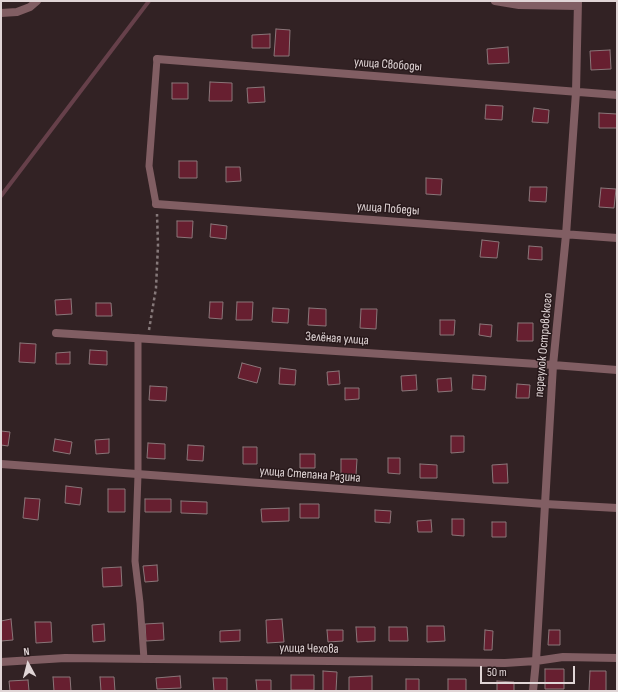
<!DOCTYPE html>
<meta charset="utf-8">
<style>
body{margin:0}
#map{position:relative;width:618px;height:692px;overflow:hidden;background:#322224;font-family:"Sofia Sans Condensed",sans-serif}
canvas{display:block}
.frame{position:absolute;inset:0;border:2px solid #e0d5d6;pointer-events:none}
.north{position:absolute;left:8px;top:644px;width:40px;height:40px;-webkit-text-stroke:3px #28191b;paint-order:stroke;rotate:353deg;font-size:11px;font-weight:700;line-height:16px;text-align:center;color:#e0d5d6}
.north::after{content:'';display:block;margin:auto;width:14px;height:18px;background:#e0d5d6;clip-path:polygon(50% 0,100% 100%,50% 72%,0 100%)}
.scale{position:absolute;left:480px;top:666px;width:95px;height:18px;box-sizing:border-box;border:2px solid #e0d5d6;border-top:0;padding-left:5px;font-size:12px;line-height:14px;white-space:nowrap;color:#e0d5d6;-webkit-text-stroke:3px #28191b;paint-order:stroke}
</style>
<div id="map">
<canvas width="618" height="692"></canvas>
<div class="frame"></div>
<div class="north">N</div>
<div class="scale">50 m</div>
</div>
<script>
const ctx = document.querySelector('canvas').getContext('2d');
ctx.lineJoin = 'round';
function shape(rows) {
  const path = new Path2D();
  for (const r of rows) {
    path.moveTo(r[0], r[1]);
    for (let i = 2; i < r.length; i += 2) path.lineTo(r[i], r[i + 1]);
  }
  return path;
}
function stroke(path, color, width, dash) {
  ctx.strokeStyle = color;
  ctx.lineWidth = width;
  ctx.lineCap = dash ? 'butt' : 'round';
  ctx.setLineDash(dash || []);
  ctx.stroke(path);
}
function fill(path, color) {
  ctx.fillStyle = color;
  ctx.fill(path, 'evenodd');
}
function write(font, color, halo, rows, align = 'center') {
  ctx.font = font + ' "Sofia Sans Condensed",sans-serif';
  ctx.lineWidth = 3;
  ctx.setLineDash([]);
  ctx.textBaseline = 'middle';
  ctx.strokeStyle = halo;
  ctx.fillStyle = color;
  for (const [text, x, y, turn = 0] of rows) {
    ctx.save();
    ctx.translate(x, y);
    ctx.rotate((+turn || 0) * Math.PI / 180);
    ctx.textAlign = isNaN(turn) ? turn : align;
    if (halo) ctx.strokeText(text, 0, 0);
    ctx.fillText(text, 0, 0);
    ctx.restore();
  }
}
stroke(shape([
 [1,196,149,1]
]), '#66404a', 4);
const building = shape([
 [276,29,290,30,289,56,274,56,276,29],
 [270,34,270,48,252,48,252,35,270,34],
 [508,47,509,63,488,64,487,49,508,47],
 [610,50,611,69,591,70,590,51,610,50],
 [210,82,232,83,232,101,209,101,210,82],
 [172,83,188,83,188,99,172,99,172,83],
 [264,87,265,102,248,103,247,88,264,87],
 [486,105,503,106,502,120,485,119,486,105],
 [534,108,549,110,548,123,532,122,534,108],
 [599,113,617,114,617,128,599,128,599,113],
 [179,161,197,161,197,178,179,178,179,161],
 [226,167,240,167,241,181,226,182,226,167],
 [426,178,442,179,441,195,426,194,426,178],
 [530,187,547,187,546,202,529,201,530,187],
 [601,188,616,189,614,208,599,207,601,188],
 [177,221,193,221,192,238,177,237,177,221],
 [211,224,227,226,226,239,210,237,211,224],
 [482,240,499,242,497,258,480,257,482,240],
 [529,246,542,247,542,260,528,259,529,246],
 [71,299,72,314,56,315,55,300,71,299],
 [210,302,223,302,222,319,209,318,210,302],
 [237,302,253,302,252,320,236,320,237,302],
 [96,303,111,303,112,316,96,316,96,303],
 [273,308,289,309,288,323,272,322,273,308],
 [309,308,326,309,326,326,308,325,309,308],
 [361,309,377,309,376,329,360,328,361,309],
 [440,320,455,320,454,335,440,335,440,320],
 [518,323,533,323,533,341,517,341,518,323],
 [480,324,492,325,491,337,479,335,480,324],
 [20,343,36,344,35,363,19,362,20,343],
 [90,350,107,351,107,365,89,364,90,350],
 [70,352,70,364,56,364,56,353,70,352],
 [242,363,261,368,257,383,238,378,242,363],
 [280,368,296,370,295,385,279,384,280,368],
 [339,371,340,384,328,385,327,372,339,371],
 [416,375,417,390,402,391,401,376,416,375],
 [473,375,486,376,485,390,472,389,473,375],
 [451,378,452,391,438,392,437,379,451,378],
 [517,384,530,385,529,398,516,398,517,384],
 [150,386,167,387,166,401,149,400,150,386],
 [345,388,359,388,359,399,345,400,345,388],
 [1,431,10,432,8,446,1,445,1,431],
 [451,436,464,436,464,452,451,453,451,436],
 [55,439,72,442,70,454,53,451,55,439],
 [109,439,109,453,96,454,95,440,109,439],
 [148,443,165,444,165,459,147,458,148,443],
 [188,445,204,446,203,461,187,460,188,445],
 [243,447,257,447,257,464,243,464,243,447],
 [300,454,315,454,315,468,300,468,300,454],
 [388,458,400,458,400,474,388,473,388,458],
 [341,459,357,459,356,475,341,475,341,459],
 [420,464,437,465,437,478,420,478,420,464],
 [507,464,508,483,493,483,492,465,507,464],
 [66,486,82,488,80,505,65,503,66,486],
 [108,489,125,489,125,512,108,512,108,489],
 [25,498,40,499,38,520,23,518,25,498],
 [145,499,171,499,171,512,145,512,145,499],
 [181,501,207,502,207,514,181,513,181,501],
 [300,504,319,504,319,518,300,518,300,504],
 [289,508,289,521,262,522,261,509,289,508],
 [375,510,391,511,390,523,375,522,375,510],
 [452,519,464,519,464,536,452,535,452,519],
 [431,520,432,532,418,532,417,521,431,520],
 [492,522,506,522,506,537,492,537,492,522],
 [157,565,158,581,145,582,143,566,157,565],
 [121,567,122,586,103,587,102,568,121,567],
 [11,619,13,640,1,641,1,621,11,619],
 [282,619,284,642,267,643,266,620,282,619],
 [35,622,51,622,52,642,36,643,35,622],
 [163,623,164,640,146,641,145,624,163,623],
 [104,624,105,641,93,642,92,625,104,624],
 [427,626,444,626,445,641,427,642,427,626],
 [356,627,375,627,375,641,357,642,356,627],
 [389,627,407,627,408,641,389,641,389,627],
 [240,630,240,641,220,642,220,631,240,630],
 [327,630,343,630,343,641,328,642,327,630],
 [485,630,493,631,492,650,484,650,485,630],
 [549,630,560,630,560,645,548,645,549,630],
 [545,669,564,669,564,689,545,689,545,669],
 [323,671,337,672,336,691,323,691,323,671],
 [590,671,606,671,606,691,589,691,590,671],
 [291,675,314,675,314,690,291,690,291,675],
 [180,676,181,688,157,689,156,678,180,676],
 [372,676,372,691,349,691,349,677,372,676],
 [53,677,70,677,71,691,54,691,53,677],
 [100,677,114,677,115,691,101,691,100,677],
 [213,678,227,678,227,691,214,691,213,678],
 [406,679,419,679,419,691,406,691,406,679],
 [448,679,466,679,466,691,448,691,448,679],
 [28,680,29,691,10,691,9,681,28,680],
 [256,680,271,680,271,691,257,691,256,680],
 [497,681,514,682,514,691,497,691,497,681]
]);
fill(building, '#671f30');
stroke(building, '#8a7679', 1);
stroke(shape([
 [149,330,156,288,158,245,157,214]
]), '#86797a', 2.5, [3, 3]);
stroke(shape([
 [156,204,149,166,157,59],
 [138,338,138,475,135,561,140,603,144,659]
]), '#815e63', 7);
stroke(shape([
 [495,1,519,5,578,6],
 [1,13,17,12,30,7,37,1],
 [157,59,617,95],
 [156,204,617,238],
 [56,333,553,365,617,370],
 [1,464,545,504,617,508],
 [1,662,65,658,505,663,536,661,563,657,617,658],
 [533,691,536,661,553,365,566,235,576,92,578,1]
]), '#815e63', 8);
write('13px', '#e0d5d6', '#28191b', [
 ["улица Свободы",388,65,4],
 ["улица Победы",388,209,4],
 ["Зелёная улица",337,339,4],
 ["переулок Островского",544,345,-85],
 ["улица Степана Разина",310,475,4],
 ["улица Чехова",309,649,1]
]);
</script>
